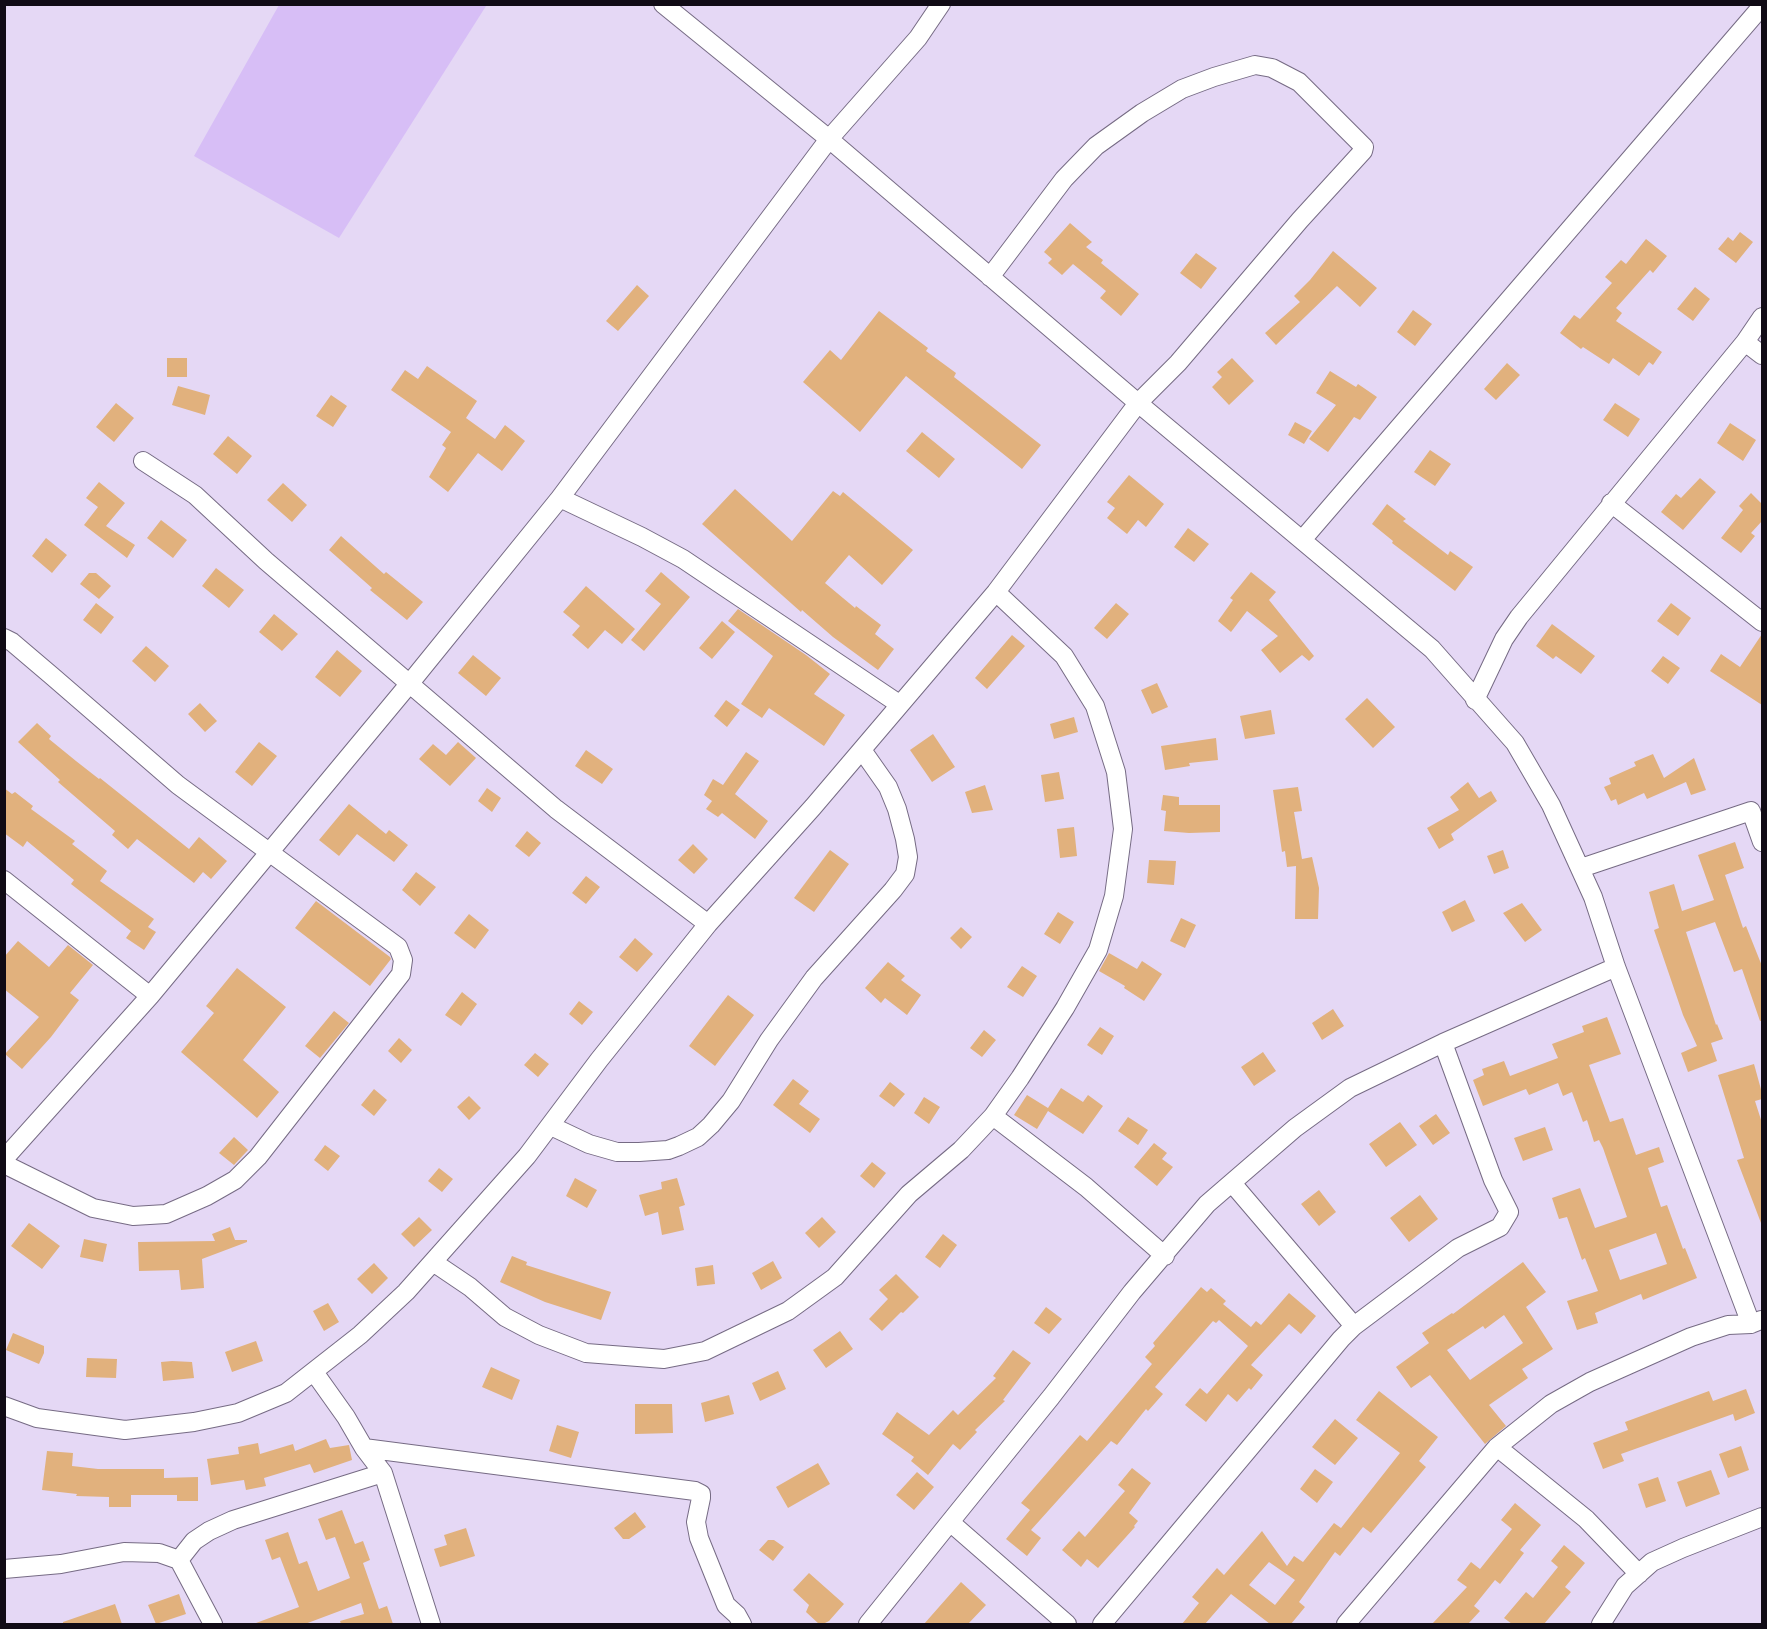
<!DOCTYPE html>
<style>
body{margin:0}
#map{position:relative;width:1767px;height:1629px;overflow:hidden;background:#e5d8f5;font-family:Helvetica,sans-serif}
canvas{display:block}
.frame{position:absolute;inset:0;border:6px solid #100b15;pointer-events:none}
</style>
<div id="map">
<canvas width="1767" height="1629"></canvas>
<div class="frame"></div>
</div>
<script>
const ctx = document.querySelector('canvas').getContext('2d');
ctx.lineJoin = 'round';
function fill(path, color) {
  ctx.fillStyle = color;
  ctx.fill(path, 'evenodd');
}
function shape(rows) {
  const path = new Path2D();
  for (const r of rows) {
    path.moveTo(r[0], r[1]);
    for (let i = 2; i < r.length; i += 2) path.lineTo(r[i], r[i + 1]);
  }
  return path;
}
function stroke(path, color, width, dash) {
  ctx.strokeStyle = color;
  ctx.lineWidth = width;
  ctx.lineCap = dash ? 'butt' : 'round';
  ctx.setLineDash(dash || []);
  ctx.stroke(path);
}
fill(shape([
 [484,5,486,6,339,238,194,156,279,5]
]), '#d7bef6');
fill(shape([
 [1070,223,1092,242,1086,247,1103,260,1101,263,1139,294,1121,316,1100,298,1106,291,1073,264,1062,275,1048,263,1052,259,1044,252],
 [1740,232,1753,242,1736,263,1718,249,1728,237,1733,241],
 [1646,239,1667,256,1653,273,1650,270,1616,308,1622,313,1616,321,1662,352,1653,365,1649,362,1639,376,1613,358,1609,364,1583,347,1581,349,1560,333,1574,315,1580,319,1612,283,1605,277,1621,260,1626,264],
 [1333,251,1377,288,1360,307,1337,286,1276,345,1265,333,1300,302,1294,296,1310,280],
 [1196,253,1217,268,1201,289,1180,273],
 [637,285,649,296,618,331,606,321],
 [1695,287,1710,299,1693,321,1677,309],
 [1413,310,1432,324,1415,346,1397,332],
 [879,311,928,348,926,351,956,373,954,377,1041,445,1022,469,906,376,860,432,803,382,830,350,841,360],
 [167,358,187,358,187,377,167,377],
 [1232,358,1254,381,1229,405,1212,387,1222,377,1217,372],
 [1507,363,1520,375,1496,400,1484,389],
 [427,366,477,401,466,418,495,439,505,425,525,441,502,471,478,453,448,492,429,477,446,448,442,445,451,432,391,390,405,370,418,379],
 [1330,371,1356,387,1358,384,1377,397,1360,420,1354,417,1328,452,1309,439,1336,405,1316,393],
 [178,386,210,395,205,415,172,405],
 [331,395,347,406,333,427,316,416],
 [116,403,134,418,114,442,96,427],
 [1615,403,1640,419,1628,437,1603,420],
 [1295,422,1312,431,1304,444,1288,435],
 [1730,423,1756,440,1743,461,1717,443],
 [922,432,955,459,939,478,906,451],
 [228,436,252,456,237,474,213,454],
 [1430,450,1451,464,1435,486,1414,472],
 [1129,475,1164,504,1146,527,1138,520,1127,534,1107,518,1115,508,1107,502],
 [1700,478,1716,492,1683,530,1661,512,1676,494,1681,498],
 [99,482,125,503,106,526,135,545,127,558,84,525,98,507,86,498],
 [283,483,307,505,292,522,267,500],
 [735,489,792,541,833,491,840,496,843,492,913,550,882,585,849,555,825,583,855,608,856,606,881,625,875,634,894,649,878,670,833,637,802,610,801,612,702,524],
 [1751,493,1762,504,1762,521,1751,533,1755,536,1741,553,1721,538,1743,510,1739,506],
 [1387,504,1406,519,1403,521,1448,555,1450,551,1473,567,1455,591,1392,543,1393,541,1372,524],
 [161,520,187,540,173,558,147,538],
 [1188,528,1209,544,1194,562,1174,547],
 [341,536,384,574,386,572,423,602,407,620,370,590,372,588,329,550],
 [46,538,67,555,52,573,32,556],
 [216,568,244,590,229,608,202,586],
 [661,572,690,597,644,651,631,640,661,604,645,591],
 [1251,572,1276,592,1269,600,1314,656,1309,661,1302,655,1280,673,1261,650,1278,636,1247,611,1231,632,1218,621,1233,600,1230,598],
 [89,573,96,573,111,586,99,599,80,584],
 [586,586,635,629,622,644,605,630,588,649,572,635,580,626,563,612],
 [96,603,114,617,101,634,83,620],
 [1116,603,1129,614,1107,639,1094,628],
 [1671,603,1691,618,1678,636,1657,621],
 [738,609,806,655,830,674,814,694,845,715,824,746,769,708,762,718,741,704,773,656,728,621],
 [274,614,298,634,282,651,259,632],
 [722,621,735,632,712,659,699,648],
 [1552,624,1595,656,1581,674,1556,656,1553,659,1536,646],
 [1762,634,1762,705,1710,671,1721,654,1740,667],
 [1012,635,1025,646,987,689,975,678],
 [146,646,169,666,155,682,132,661],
 [337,650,362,671,340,697,315,677],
 [473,655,501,678,486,696,458,673],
 [1663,656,1680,668,1668,684,1651,671],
 [1157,683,1168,707,1152,714,1141,690],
 [1367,698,1395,727,1373,748,1345,719],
 [726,700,740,710,727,727,714,716],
 [200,703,217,721,205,732,188,714],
 [1271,710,1275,734,1245,739,1240,716],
 [1074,717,1078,732,1054,739,1050,724],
 [37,723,51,736,49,739,76,761,99,779,100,778,189,849,199,837,227,861,211,879,203,872,194,883,137,839,128,849,112,835,115,831,58,782,60,780,18,742],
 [933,734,955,767,932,782,910,750],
 [1216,738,1218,760,1189,763,1190,766,1165,770,1161,746],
 [259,742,277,756,252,786,235,772],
 [458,742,476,758,450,786,419,759,433,744,446,755],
 [586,750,613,769,602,784,575,766],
 [746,752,759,761,735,794,768,821,755,839,722,813,726,809,718,817,706,809,712,801,704,795,713,779,723,785],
 [1653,754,1664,778,1694,758,1706,790,1691,795,1686,782,1647,799,1644,793,1618,805,1616,799,1611,801,1604,787,1611,784,1609,778,1636,766,1634,762],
 [1059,772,1064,799,1045,802,1041,775],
 [1468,782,1479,798,1491,791,1497,801,1451,834,1454,840,1439,849,1427,828,1459,810,1450,797],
 [985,785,993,810,972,813,965,792],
 [1298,787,1302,811,1294,812,1302,859,1312,857,1319,888,1318,919,1295,919,1296,866,1287,867,1285,851,1282,852,1273,790],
 [4,788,12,794,15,792,33,806,31,809,75,841,72,844,107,871,100,881,154,919,148,927,156,932,144,950,126,938,131,931,71,884,74,880,27,841,23,847,4,833],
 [487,788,501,798,492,812,478,801],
 [1163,795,1179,797,1179,805,1220,805,1220,832,1189,833,1164,831,1166,811,1161,810],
 [349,804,386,834,389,830,408,845,394,862,357,834,339,856,319,840],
 [1074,827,1077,856,1060,858,1057,829],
 [527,831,541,843,529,857,515,846],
 [1735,842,1744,868,1725,875,1743,928,1746,926,1762,966,1762,1021,1760,1021,1742,969,1734,972,1715,922,1686,932,1716,1025,1717,1024,1723,1039,1711,1043,1717,1061,1688,1072,1681,1053,1697,1046,1683,1015,1654,930,1659,928,1649,892,1674,884,1682,911,1714,900,1698,855],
 [693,844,708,859,694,874,678,860],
 [830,850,849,864,814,912,794,898],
 [1503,850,1509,868,1494,874,1487,856],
 [1149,860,1176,861,1174,885,1147,883],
 [416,872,436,887,420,906,402,890],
 [586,876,600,887,586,904,572,893],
 [1465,900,1475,921,1452,932,1442,912],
 [316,901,390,957,391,959,370,986,295,928],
 [1522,903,1542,930,1525,942,1503,913],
 [1058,912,1074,922,1060,944,1044,934],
 [469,914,489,930,475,949,454,933],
 [1181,918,1196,925,1185,948,1170,941],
 [961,927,972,937,961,949,950,938],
 [635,938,653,954,637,972,619,957],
 [18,941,49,967,68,945,93,965,70,993,79,1000,51,1037,22,1069,5,1054,39,1017,4,989,4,957],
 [1109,953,1137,969,1142,961,1162,974,1144,1001,1124,988,1125,986,1099,971],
 [888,962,905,976,901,980,921,995,907,1015,885,998,881,1003,865,988],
 [1022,966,1037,976,1023,997,1007,987],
 [237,968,286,1007,243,1060,279,1092,257,1118,181,1052,214,1013,206,1006],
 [462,992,477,1004,461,1026,445,1015],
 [728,995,754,1015,715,1066,689,1046],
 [579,1001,593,1012,582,1025,569,1014],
 [1333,1009,1344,1026,1322,1040,1312,1023],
 [334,1011,349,1023,320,1058,305,1046],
 [1607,1017,1621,1054,1589,1065,1610,1122,1623,1118,1636,1155,1659,1147,1664,1162,1648,1168,1661,1207,1667,1205,1683,1249,1685,1248,1697,1278,1643,1300,1641,1294,1595,1313,1598,1323,1577,1330,1567,1301,1598,1291,1585,1258,1582,1260,1567,1217,1559,1219,1552,1198,1580,1188,1595,1228,1627,1217,1603,1148,1599,1140,1594,1142,1587,1120,1583,1122,1572,1092,1563,1096,1558,1083,1529,1095,1526,1089,1483,1106,1473,1080,1484,1075,1482,1069,1504,1061,1510,1076,1558,1058,1552,1044,1584,1032,1582,1026],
 [1656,1233,1667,1264,1620,1280,1609,1250],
 [1100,1027,1114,1036,1102,1055,1087,1045],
 [984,1030,996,1040,982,1057,970,1048],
 [399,1038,412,1050,401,1063,388,1051],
 [1263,1052,1276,1071,1254,1086,1241,1067],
 [535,1053,549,1064,538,1077,524,1065],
 [1754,1064,1762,1093,1762,1099,1755,1101,1762,1123,1761,1223,1737,1160,1744,1158,1718,1075],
 [793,1079,809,1091,799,1104,820,1119,810,1133,773,1105],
 [890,1082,905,1094,894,1107,879,1096],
 [1061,1088,1083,1102,1088,1095,1103,1106,1083,1134,1048,1111,1037,1129,1014,1115,1027,1095,1048,1108],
 [374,1089,387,1100,374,1116,361,1105],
 [469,1096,481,1108,469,1120,457,1107],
 [924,1097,940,1107,929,1124,914,1113],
 [1436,1114,1450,1133,1433,1145,1419,1126],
 [1128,1117,1148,1130,1138,1145,1118,1131],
 [1400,1122,1417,1145,1386,1167,1369,1144],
 [1545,1127,1553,1150,1523,1161,1514,1138],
 [234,1137,248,1150,234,1165,219,1153],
 [1154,1143,1167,1153,1162,1159,1173,1167,1157,1186,1134,1167],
 [325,1145,340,1156,328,1171,314,1160],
 [872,1162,886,1173,874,1188,860,1176],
 [439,1168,453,1179,442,1192,428,1181],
 [575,1178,597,1190,587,1208,566,1196],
 [677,1178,685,1205,679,1207,684,1230,662,1235,658,1212,645,1216,639,1195,662,1189,661,1182],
 [1319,1190,1336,1212,1319,1226,1301,1204],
 [1420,1195,1438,1219,1409,1242,1390,1218],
 [419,1217,432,1230,414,1247,401,1234],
 [822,1217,836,1232,819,1248,805,1233],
 [29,1223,60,1246,42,1269,11,1246],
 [230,1227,235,1240,247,1240,247,1242,202,1259,204,1288,181,1290,179,1270,139,1271,138,1242,215,1241,212,1234],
 [943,1234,957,1245,940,1268,925,1257],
 [84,1239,107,1244,103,1262,80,1257],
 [512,1256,527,1262,526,1265,611,1292,601,1320,545,1302,500,1282],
 [773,1261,782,1278,761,1290,752,1273],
 [1523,1262,1546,1292,1526,1307,1553,1349,1522,1369,1528,1378,1489,1405,1506,1426,1485,1444,1430,1375,1411,1388,1396,1367,1429,1343,1422,1333,1452,1313,1453,1314],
 [1504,1315,1523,1343,1470,1380,1447,1350,1483,1326,1485,1329],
 [374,1263,388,1278,372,1294,357,1279],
 [713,1265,715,1284,697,1286,695,1268],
 [896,1274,919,1297,903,1313,901,1312,882,1331,869,1319,888,1299,879,1290],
 [1201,1287,1207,1292,1211,1288,1226,1301,1223,1304,1251,1327,1256,1321,1261,1325,1289,1293,1316,1316,1301,1334,1289,1324,1251,1365,1263,1375,1251,1390,1249,1388,1237,1402,1228,1394,1206,1422,1185,1405,1200,1388,1207,1394,1248,1346,1219,1320,1216,1323,1213,1321,1155,1387,1163,1394,1148,1411,1146,1409,1117,1445,1111,1441,1031,1530,1041,1538,1027,1556,1006,1539,1030,1510,1021,1503,1080,1435,1087,1441,1152,1364,1145,1357,1155,1346,1153,1343],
 [328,1303,339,1322,324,1331,313,1311],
 [1046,1307,1062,1319,1049,1334,1034,1323],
 [840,1331,853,1349,826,1368,813,1350],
 [13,1333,44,1346,44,1353,39,1364,6,1350],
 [256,1341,263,1361,232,1372,225,1352],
 [1013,1350,1031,1363,1003,1400,1005,1401,975,1430,977,1432,960,1450,953,1444,928,1475,911,1461,914,1457,882,1434,897,1412,929,1435,953,1410,958,1415,996,1378,993,1376],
 [87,1358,117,1359,116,1378,86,1377],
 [172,1361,192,1362,194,1378,163,1381,161,1362],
 [491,1367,520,1380,512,1400,482,1387],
 [778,1371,786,1389,760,1401,752,1383],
 [1746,1389,1755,1413,1735,1421,1733,1414,1621,1454,1624,1461,1603,1469,1593,1443,1628,1430,1625,1422,1709,1391,1713,1401],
 [1379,1391,1438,1437,1419,1461,1426,1467,1371,1533,1363,1527,1340,1556,1335,1552,1299,1602,1305,1607,1291,1624,1270,1624,1231,1594,1205,1624,1182,1624,1199,1603,1192,1597,1217,1568,1224,1575,1262,1531,1287,1566,1294,1556,1303,1562,1334,1523,1341,1528,1400,1453,1356,1420],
 [1269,1562,1295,1580,1275,1605,1249,1585],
 [729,1395,734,1414,705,1422,701,1403],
 [635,1404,672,1404,673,1433,635,1434],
 [1335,1419,1358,1438,1335,1465,1312,1447],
 [557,1425,579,1432,571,1458,549,1451],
 [326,1439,330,1448,349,1445,352,1460,314,1473,310,1464,264,1478,266,1486,246,1490,244,1480,211,1485,207,1459,239,1454,238,1447,258,1443,260,1454,293,1444,295,1451],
 [1741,1446,1749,1470,1728,1478,1719,1454],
 [47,1451,73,1453,72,1466,98,1469,164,1469,164,1478,198,1477,198,1501,177,1501,177,1495,131,1495,131,1507,109,1507,109,1497,76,1496,77,1494,42,1490],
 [818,1463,830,1484,788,1508,776,1487],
 [1132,1468,1151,1483,1129,1513,1138,1521,1134,1526,1135,1527,1098,1568,1087,1559,1081,1567,1062,1550,1079,1531,1085,1537,1125,1491,1118,1485],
 [1315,1469,1333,1482,1317,1503,1300,1489],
 [1711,1470,1720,1494,1686,1507,1677,1482],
 [917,1472,934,1487,914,1510,896,1495],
 [1658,1477,1666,1501,1646,1508,1638,1484],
 [1515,1503,1541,1525,1520,1550,1524,1553,1500,1584,1495,1580,1474,1606,1480,1611,1468,1624,1432,1624,1467,1587,1457,1580,1471,1562,1480,1569,1512,1529,1501,1520],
 [342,1510,355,1544,363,1541,370,1560,363,1563,379,1609,387,1606,393,1624,341,1624,340,1621,364,1614,361,1603,305,1624,257,1624,256,1623,299,1607,280,1557,272,1560,265,1540,288,1532,299,1564,307,1561,318,1591,350,1578,335,1537,326,1540,318,1519],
 [635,1512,646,1527,629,1539,623,1539,614,1528],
 [466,1528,475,1556,440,1567,434,1549,447,1545,444,1535],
 [768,1540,774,1540,784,1547,773,1561,759,1550],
 [1564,1545,1585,1563,1565,1587,1571,1592,1544,1624,1512,1624,1504,1618,1526,1592,1533,1598,1558,1567,1551,1561],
 [809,1573,844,1604,829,1621,823,1624,819,1624,806,1612,809,1605,793,1590],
 [961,1582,986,1605,968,1624,924,1624],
 [179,1594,186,1614,156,1624,148,1605],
 [115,1604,122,1624,63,1624,63,1622]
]), '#e1b17d');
const minor = shape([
 [663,4,829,139,1138,403,1432,649,1515,743,1551,805,1593,897,1616,967,1751,1324],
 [1745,342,1762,355],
 [143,461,195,495,266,561,556,809,708,924],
 [560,498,642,537,683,559,899,704],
 [1611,503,1762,622],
 [1302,540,1762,6],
 [4,638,12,642,52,676,178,785,398,947,403,960,401,974,258,1157,235,1180,207,1196,166,1214,133,1216,93,1208,4,1164],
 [1475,700,1504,639,1519,617,1745,342,1762,317],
 [1581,868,1751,811,1762,842],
 [4,880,150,996],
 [993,1116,1086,1187,1165,1256],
 [551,1126,589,1144,617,1152,639,1152,668,1150,679,1146,698,1137,711,1125,731,1101,769,1040,814,978,893,890,905,874,908,857,905,839,897,809,888,787,862,750],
 [4,1159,150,996,410,683,560,498,829,139,918,38,941,4],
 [1232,1183,1354,1326],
 [433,1262,470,1287,505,1317,539,1335,586,1353,664,1359,705,1351,788,1311,835,1277,909,1194,961,1150,993,1116,1020,1078,1065,1008,1098,950,1114,896,1123,829,1116,772,1095,706,1064,656,996,592],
 [314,1372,346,1417,364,1448,383,1473,431,1624],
 [4,1406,37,1418,125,1430,194,1422,238,1413,286,1393,360,1335,406,1292,527,1156,599,1060,708,924,813,807,996,592,1138,403,1178,363,1300,220,1363,151,1364,147,1299,82,1272,68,1255,65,1214,77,1182,89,1142,113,1096,146,1064,179,990,277],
 [1497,1447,1586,1519,1639,1574],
 [364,1448,695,1491,701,1494,701,1498,696,1522,699,1538,726,1605,737,1615,742,1624],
 [179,1560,194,1541,209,1531,233,1520,383,1473],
 [4,1569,61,1564,124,1552,159,1553,179,1560,213,1624],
 [868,1624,950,1522],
 [1067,1624,950,1522,1051,1397,1132,1292,1207,1204,1295,1128,1350,1088,1443,1043,1616,967],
 [1102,1624,1341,1339,1354,1326,1458,1248,1500,1227,1509,1212,1493,1180,1443,1043],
 [1346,1624,1497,1447,1551,1404,1590,1382,1691,1337,1728,1325,1751,1324,1761,1320],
 [1601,1624,1625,1586,1652,1562,1683,1548,1762,1517]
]);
stroke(minor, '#766b84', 20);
stroke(minor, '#fff', 18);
</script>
